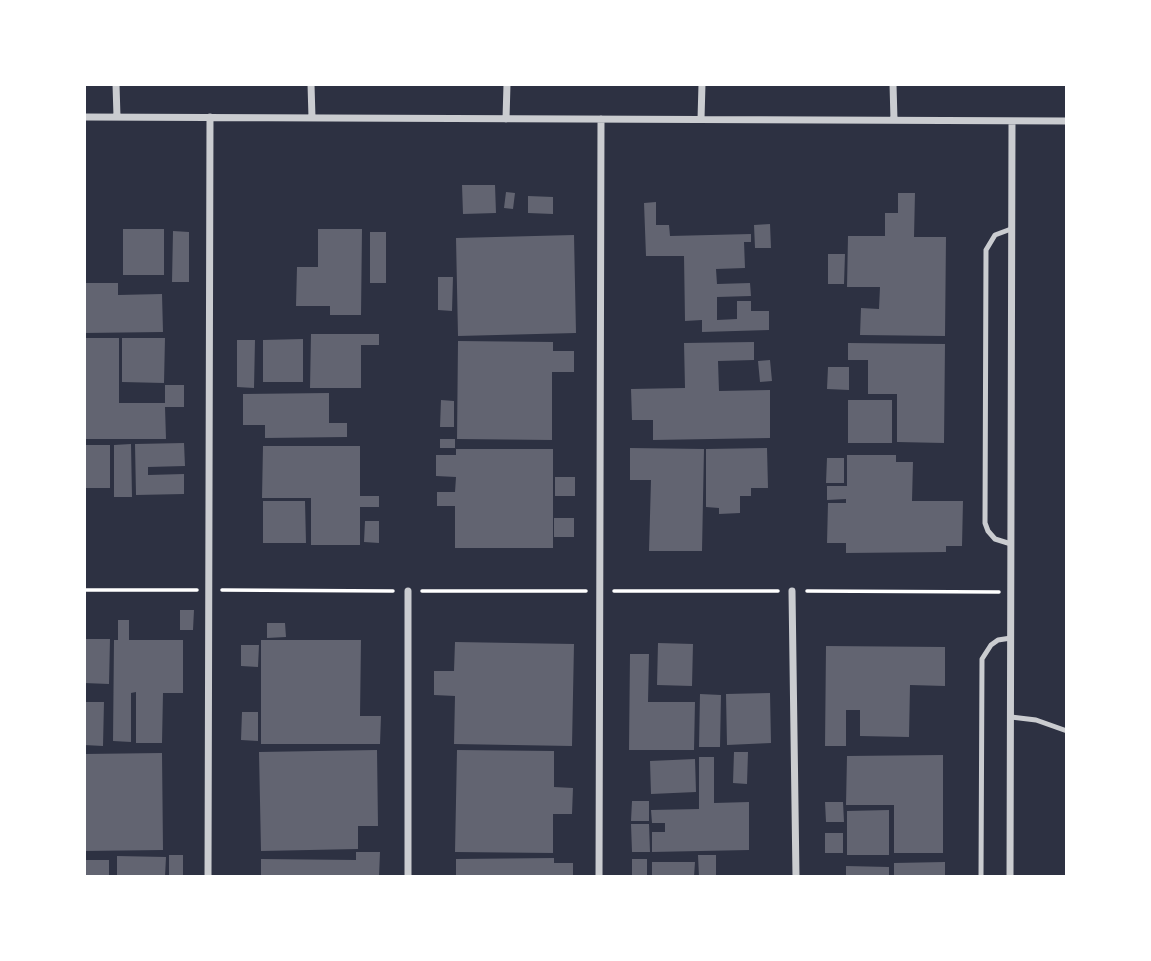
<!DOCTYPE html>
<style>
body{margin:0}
#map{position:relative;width:1151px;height:961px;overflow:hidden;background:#2d3142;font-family:"Noto Serif",serif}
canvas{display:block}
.frame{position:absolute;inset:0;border:86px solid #fff;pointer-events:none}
</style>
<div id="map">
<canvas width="1151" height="961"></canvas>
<div class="frame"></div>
</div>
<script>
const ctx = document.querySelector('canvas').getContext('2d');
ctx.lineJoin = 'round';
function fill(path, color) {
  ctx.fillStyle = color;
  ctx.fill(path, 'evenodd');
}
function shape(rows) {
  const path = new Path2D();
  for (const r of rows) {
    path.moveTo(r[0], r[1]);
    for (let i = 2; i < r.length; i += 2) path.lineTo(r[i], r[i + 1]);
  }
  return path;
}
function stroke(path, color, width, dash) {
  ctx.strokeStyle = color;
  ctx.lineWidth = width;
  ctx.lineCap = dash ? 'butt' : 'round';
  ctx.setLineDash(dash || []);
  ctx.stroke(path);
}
fill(shape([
 [462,185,495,185,496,213,463,214],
 [506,192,515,193,513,209,504,208],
 [898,193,915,193,914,237,946,237,945,336,860,335,861,308,879,309,880,287,847,287,848,236,885,236,885,213,898,213],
 [528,196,553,197,553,214,528,213],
 [656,202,656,225,669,225,670,236,751,234,751,242,744,242,745,268,716,269,717,284,750,283,751,296,717,297,717,320,737,319,737,301,751,301,751,311,769,311,769,330,702,332,702,320,685,321,684,256,646,256,644,203],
 [770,224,771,248,755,248,754,225],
 [123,229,164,229,164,275,123,275],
 [318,229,362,229,361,315,330,315,330,306,296,306,297,267,318,267],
 [173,231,189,232,189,282,172,282],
 [370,232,386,232,386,283,370,283],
 [574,235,576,333,458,336,456,238],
 [828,254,845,254,844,284,828,284],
 [438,277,453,277,452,311,438,310],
 [84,283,118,283,118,295,162,294,163,332,84,333],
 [311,334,379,334,379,345,361,345,361,388,310,388],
 [84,338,119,338,119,403,165,403,165,385,184,385,184,407,165,407,166,439,84,439],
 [122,338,165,338,164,383,122,382],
 [303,339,303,382,263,382,263,340],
 [237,340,255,340,254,388,237,387],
 [458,341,553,342,553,351,574,351,574,372,552,372,552,440,457,439],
 [754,342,754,360,718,361,719,391,770,390,770,438,653,440,653,420,632,420,631,389,685,388,684,343],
 [848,343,945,344,944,443,897,442,897,394,868,394,868,360,848,360],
 [770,360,772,381,760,382,758,361],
 [828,367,849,367,849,390,827,389],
 [329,393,329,423,347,423,347,437,265,438,265,425,243,425,243,394],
 [441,400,454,401,454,427,440,427],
 [848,400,892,400,892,443,848,443],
 [440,439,455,439,455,448,440,448],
 [184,443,185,466,148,467,148,475,184,474,184,494,136,495,135,444],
 [131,444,132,497,114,497,114,445],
 [84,445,110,445,110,488,84,488],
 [263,446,360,446,360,496,379,496,379,507,360,507,360,545,311,545,311,498,262,498],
 [630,448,704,449,702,551,649,551,651,480,630,480],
 [767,448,768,488,751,488,751,496,740,496,740,513,719,514,719,508,706,507,706,449],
 [456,449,553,449,553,548,455,548,455,506,437,506,437,492,455,492,456,477,436,476,436,455,456,455],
 [847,455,896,455,896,462,913,462,912,501,963,501,962,546,946,546,946,552,846,553,846,543,827,543,828,503,846,503,846,499,827,500,827,486,847,486],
 [827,458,844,458,844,483,826,483],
 [555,477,575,477,575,496,555,496],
 [263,501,305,501,306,543,263,543],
 [554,518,574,518,574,537,554,537],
 [365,521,379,521,379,543,364,542],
 [180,610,194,610,193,630,180,630],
 [118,620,129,620,129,640,183,640,183,693,163,693,162,743,136,743,136,692,131,693,131,742,113,741,114,640,118,640],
 [267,623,285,623,286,637,267,638],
 [84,639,110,639,109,684,84,683],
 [261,640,361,640,360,716,381,716,380,744,261,744],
 [455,642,574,644,572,746,454,744,455,696,434,695,434,671,454,671],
 [658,643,693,644,692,686,657,685],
 [241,645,259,645,258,667,241,666],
 [826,646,945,647,945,686,910,685,909,737,860,736,860,710,846,710,846,746,825,746],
 [630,654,649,654,648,702,695,702,694,750,629,750],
 [770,693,771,743,727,745,726,694],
 [700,694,721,695,720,747,699,747],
 [84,702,104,702,103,746,84,745],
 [242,712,258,712,258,741,241,740],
 [377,750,378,826,358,826,358,849,261,851,259,752],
 [457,750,554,751,554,787,573,788,572,814,553,814,553,853,455,852],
 [734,752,748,752,747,784,733,783],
 [162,753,163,850,84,851,84,754],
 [943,755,943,853,894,853,894,805,846,805,847,756],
 [699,757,714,757,714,803,749,802,749,850,652,852,652,832,665,832,665,823,652,823,651,810,699,809],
 [695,759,696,792,651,794,650,761],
 [632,801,649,801,649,821,631,821],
 [825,802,843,802,844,822,826,822],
 [889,810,889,855,847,855,847,811],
 [631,824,649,824,650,852,632,852],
 [825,833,843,833,843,853,825,853],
 [356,852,380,852,379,877,261,877,261,859,356,860],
 [169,855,183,855,183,877,169,877],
 [698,855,716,855,716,877,699,877],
 [117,856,166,857,165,877,117,877],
 [554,858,554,863,573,863,573,877,456,877,456,859],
 [632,859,647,859,647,877,632,877],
 [84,860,109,860,109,877,84,877],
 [652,862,695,862,694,877,652,877],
 [945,862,945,877,894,877,894,863],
 [846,866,889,867,889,877,846,877]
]), '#626471');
stroke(shape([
 [84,590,197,590],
 [222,590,393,591],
 [422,591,586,591],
 [614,591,778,591],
 [807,591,999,592]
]), '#fff', 3.5);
stroke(shape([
 [1011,544,995,539,988,531,985,523,986,250,995,235,1011,229],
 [1011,717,1036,720,1067,731],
 [981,877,982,659,991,645,998,640,1011,638]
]), '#caccd0', 5);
stroke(shape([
 [116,84,117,117],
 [311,84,312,118],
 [893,84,894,120],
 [84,117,1067,121],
 [506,119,507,84],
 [701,119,702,84],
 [408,591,408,877],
 [792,591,796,877],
 [208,877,210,117],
 [599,877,601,119],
 [1010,877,1012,121]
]), '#caccd0', 7);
</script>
